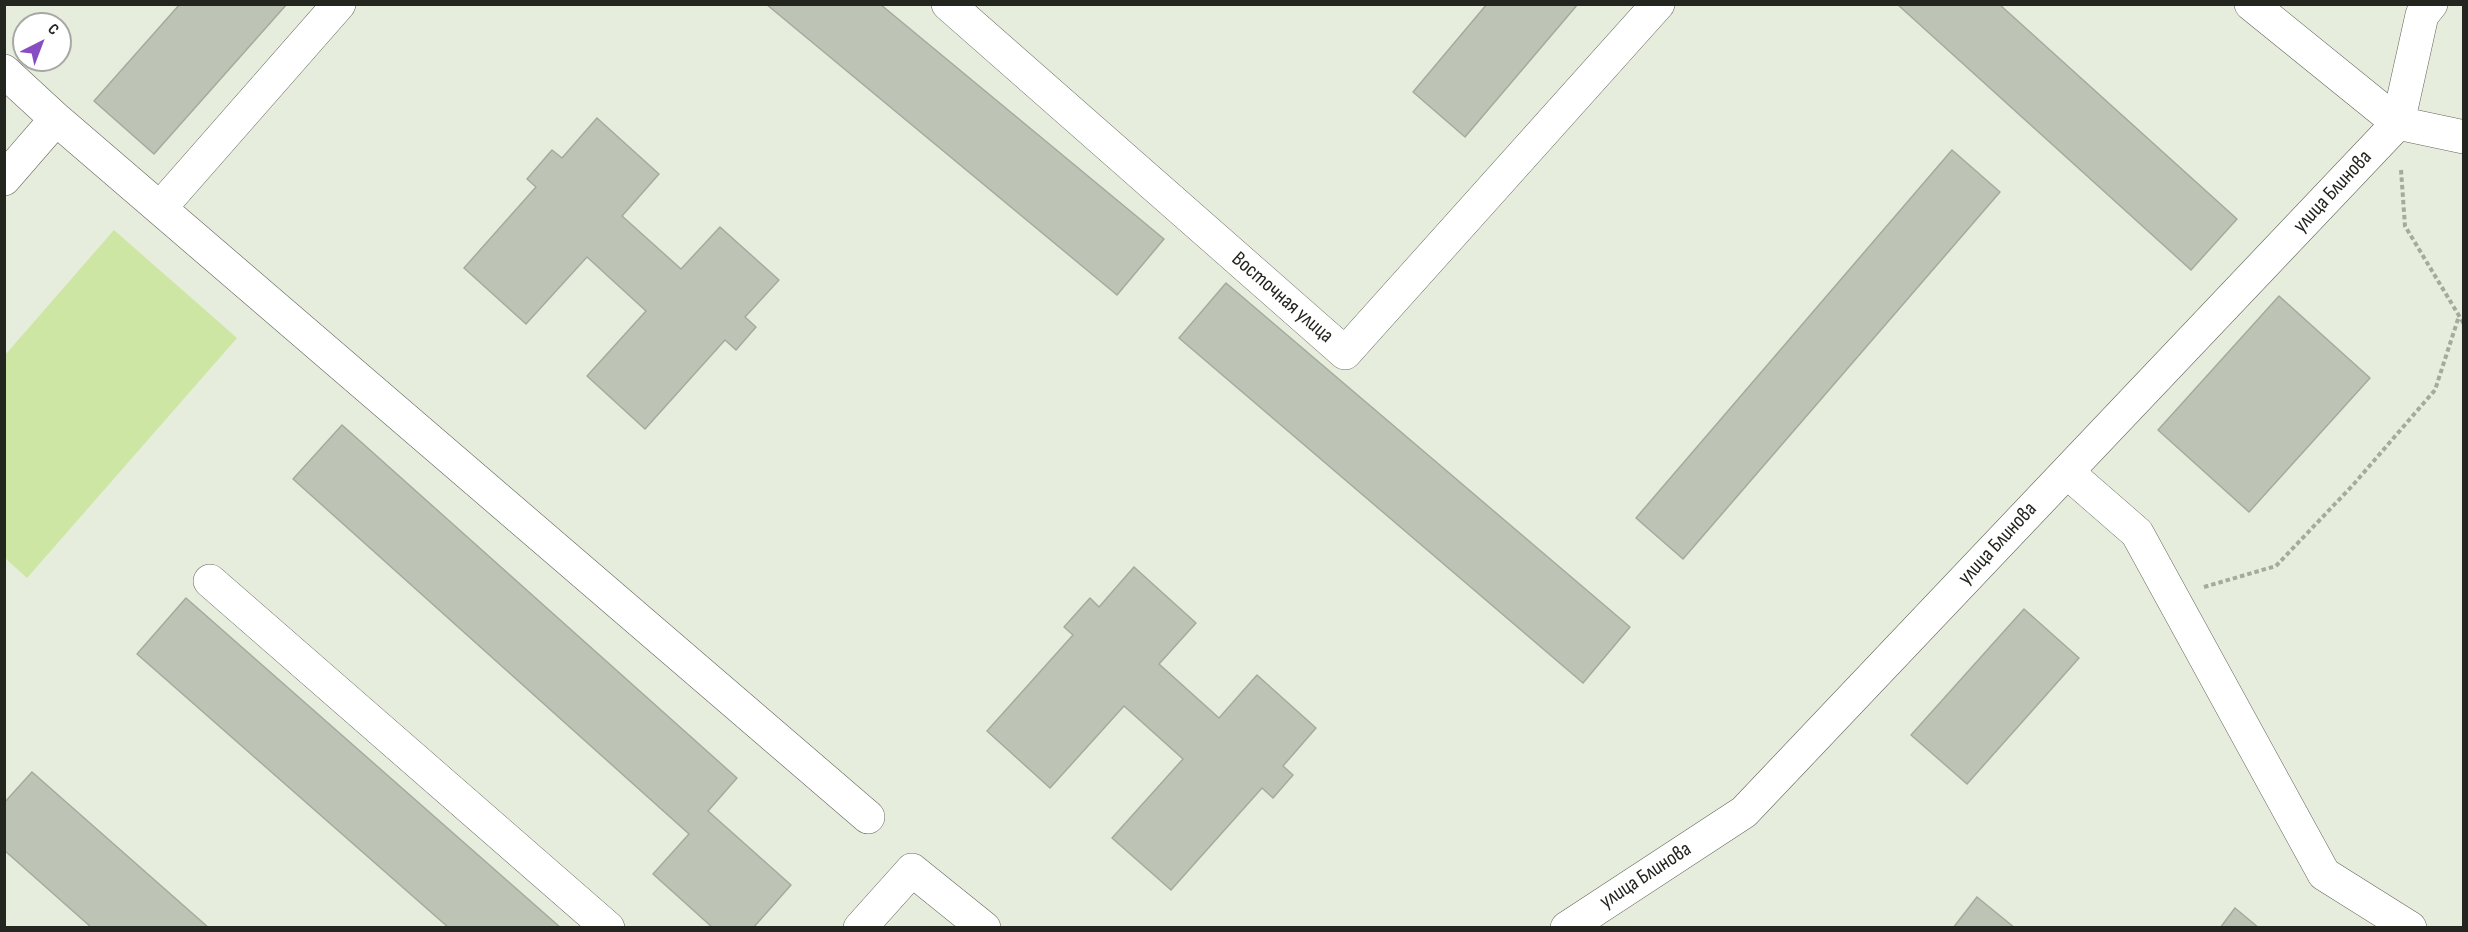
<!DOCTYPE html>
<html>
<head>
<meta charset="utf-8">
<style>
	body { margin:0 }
	#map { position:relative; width:2468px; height:932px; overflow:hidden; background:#e7eddd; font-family:"Sofia Sans Condensed",sans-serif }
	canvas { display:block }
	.frame { position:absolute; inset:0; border:6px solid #23251f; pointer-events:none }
	.north { position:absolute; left:12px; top:12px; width:60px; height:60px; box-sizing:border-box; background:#fff; border:2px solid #a7a8a5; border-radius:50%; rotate:42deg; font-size:16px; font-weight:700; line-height:24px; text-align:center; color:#23251f }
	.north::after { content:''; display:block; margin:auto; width:21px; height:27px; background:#894dc3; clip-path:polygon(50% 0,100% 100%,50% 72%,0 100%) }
</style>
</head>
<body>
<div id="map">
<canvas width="2468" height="932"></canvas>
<div class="frame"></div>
<div class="north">С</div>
</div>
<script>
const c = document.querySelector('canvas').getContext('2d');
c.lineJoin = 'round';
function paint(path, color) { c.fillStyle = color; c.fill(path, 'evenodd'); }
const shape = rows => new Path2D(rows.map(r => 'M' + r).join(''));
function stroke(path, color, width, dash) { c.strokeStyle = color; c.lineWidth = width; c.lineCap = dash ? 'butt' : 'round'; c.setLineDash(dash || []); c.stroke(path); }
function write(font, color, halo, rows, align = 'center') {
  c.font = font + ' "Sofia Sans Condensed",sans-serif'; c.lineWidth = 4.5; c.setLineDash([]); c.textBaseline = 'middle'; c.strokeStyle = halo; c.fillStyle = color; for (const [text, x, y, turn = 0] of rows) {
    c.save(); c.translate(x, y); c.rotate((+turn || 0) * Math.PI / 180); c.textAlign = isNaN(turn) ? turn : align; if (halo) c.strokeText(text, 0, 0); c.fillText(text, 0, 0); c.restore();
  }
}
paint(shape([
	[114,230,237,338,27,578,5,558,5,355]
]), '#cee6a4');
const building = shape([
	[180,4,287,4,154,154,94,101,180,4],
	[766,4,880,4,1164,239,1117,295,766,4],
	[1487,4,1578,4,1465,137,1413,92,1487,4],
	[1897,4,1999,4,2237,219,2191,270,1897,4],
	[597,118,659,174,622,216,681,269,720,227,779,280,745,317,756,327,736,350,725,340,645,429,587,376,646,311,587,257,526,324,464,268,536,187,527,179,552,150,562,158,597,118],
	[1952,150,2000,192,1683,559,1636,518,1952,150],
	[1226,283,1630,627,1583,683,1179,338,1226,283],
	[2279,296,2370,378,2249,512,2158,430,2279,296],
	[342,425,737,778,708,811,791,885,753,928,713,928,653,874,689,834,293,479,342,425],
	[1134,567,1196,623,1159,664,1219,718,1257,675,1316,728,1283,766,1293,775,1273,798,1262,788,1171,890,1112,838,1183,759,1124,706,1050,788,987,731,1073,635,1064,627,1090,598,1099,607,1134,567],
	[186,598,561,928,449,928,137,654,186,598],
	[2024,609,2079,658,1967,784,1911,735,2024,609],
	[32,772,209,928,92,928,4,850,4,803,32,772],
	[1977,897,2015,928,1953,928,1977,897],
	[2235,908,2259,928,2220,928,2235,908]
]);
paint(building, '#bec4b5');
stroke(building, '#a5aa9c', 1.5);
const minor = shape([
	[948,4,1345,353,1658,4],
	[2251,4,2398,123,2464,137],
	[4,71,56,119,4,179],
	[56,119,868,817],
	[160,208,339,4],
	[2067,472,2137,533,2324,874,2410,928],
	[210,581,608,928],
	[860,928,912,870,984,928],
	[1567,928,1744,812,2398,123,2422,15,2431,4]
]);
stroke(minor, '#62675a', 34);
stroke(shape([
	[2401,170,2405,226,2464,324],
	[2204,587,2276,566,2353,485,2435,390,2459,316]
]), '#a5aa9d', 4, [4.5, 3]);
stroke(minor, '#fff', 33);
write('21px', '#23251f', '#fff', [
	["улица Блинова",2333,192,-47],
	["Восточная улица",1282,298,41],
	["улица Блинова",1998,544,-47],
	["улица Блинова",1646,876,-33]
]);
</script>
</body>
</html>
